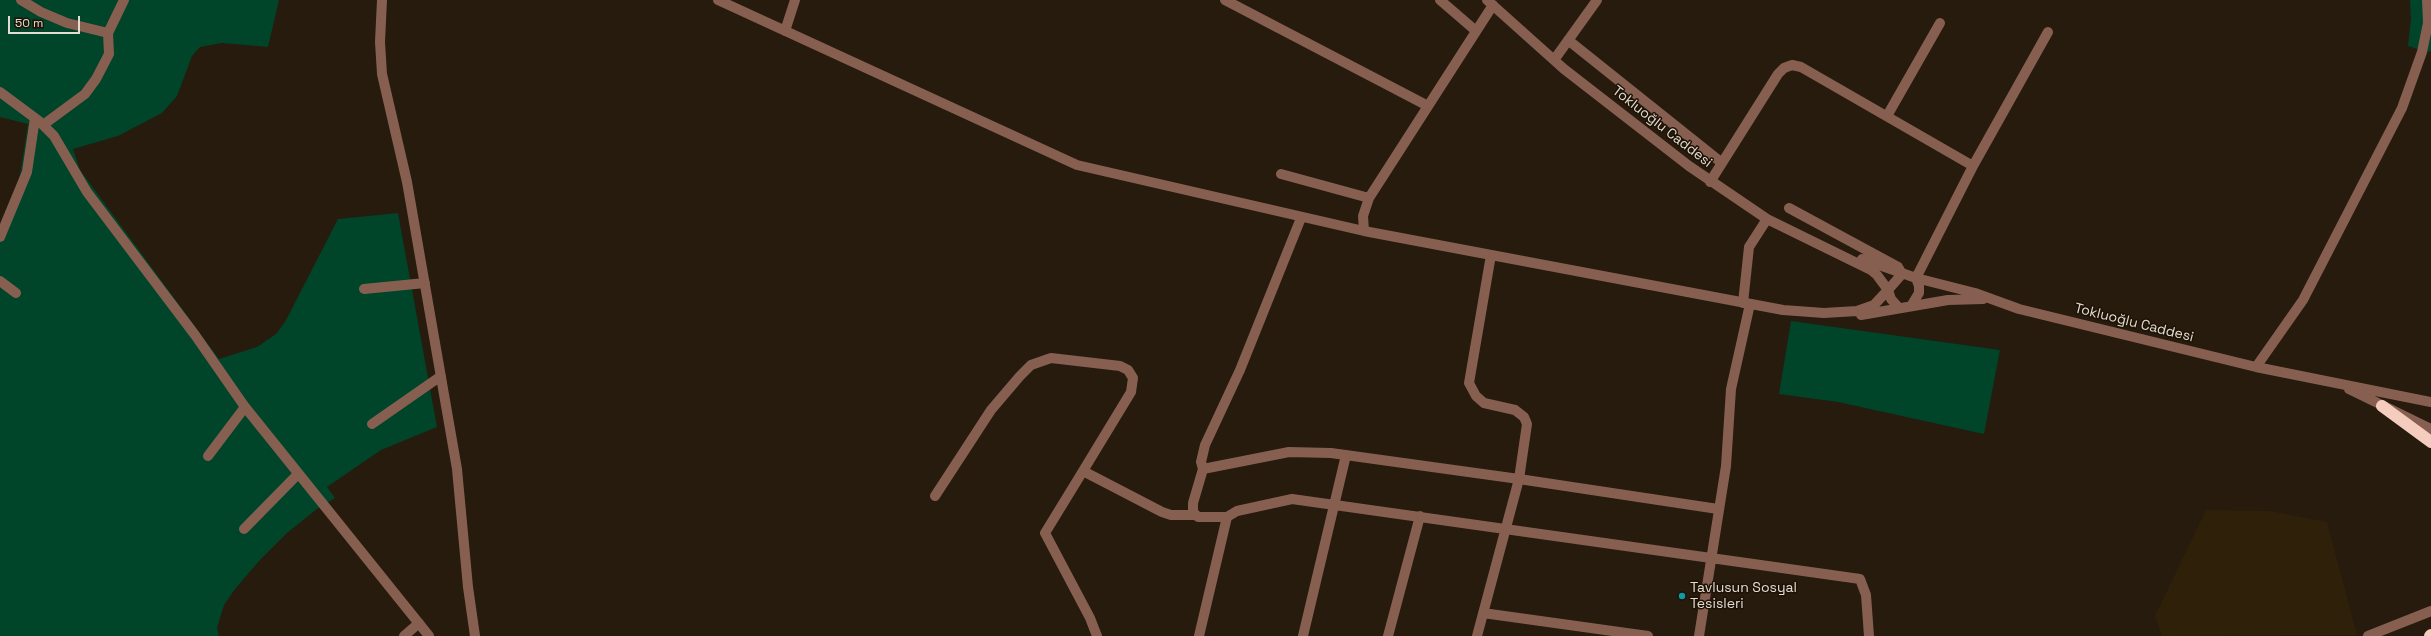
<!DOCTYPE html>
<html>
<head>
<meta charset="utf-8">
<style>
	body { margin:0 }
	#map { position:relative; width:2431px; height:636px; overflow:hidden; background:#261b0c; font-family:"Space Grotesk",sans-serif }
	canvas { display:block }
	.scale { position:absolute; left:8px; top:16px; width:72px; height:18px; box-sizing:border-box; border:2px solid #e3dcd2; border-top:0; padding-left:5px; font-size:12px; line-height:14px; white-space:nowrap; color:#e3dcd2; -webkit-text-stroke:3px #1d1204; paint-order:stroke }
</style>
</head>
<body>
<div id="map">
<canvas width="2431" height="636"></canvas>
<div class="scale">50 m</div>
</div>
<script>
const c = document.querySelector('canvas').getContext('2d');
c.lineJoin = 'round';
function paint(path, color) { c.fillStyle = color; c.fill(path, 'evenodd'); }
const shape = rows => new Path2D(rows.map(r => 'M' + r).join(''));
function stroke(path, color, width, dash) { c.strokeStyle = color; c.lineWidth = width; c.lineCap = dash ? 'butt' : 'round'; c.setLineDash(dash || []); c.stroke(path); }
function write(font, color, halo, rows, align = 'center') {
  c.font = font + ' "Space Grotesk",sans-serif'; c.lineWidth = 3; c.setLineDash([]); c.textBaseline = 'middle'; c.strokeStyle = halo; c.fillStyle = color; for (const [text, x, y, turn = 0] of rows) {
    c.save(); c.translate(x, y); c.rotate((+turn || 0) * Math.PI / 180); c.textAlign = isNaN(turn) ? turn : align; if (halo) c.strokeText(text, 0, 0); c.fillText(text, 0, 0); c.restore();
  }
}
paint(shape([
	[2206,510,2270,511,2327,522,2357,635,2162,636,2155,616]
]), '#2f200a');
paint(shape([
	[0,0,279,0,268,47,222,43,200,47,192,56,177,96,162,113,118,136,73,149,80,170,219,359,257,347,276,334,285,322,338,219,398,213,437,427,381,450,327,487,335,498,317,509,287,533,260,560,235,589,224,605,217,628,219,636,0,636,0,226,19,181,28,124,0,117],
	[2410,0,2431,0,2431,51,2429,52,2408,46,2411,19],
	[1791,321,2000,350,1984,434,1838,402,1779,394]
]), '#004429');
stroke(shape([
	[21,0,41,12,67,23,108,33],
	[382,0,380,42,382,74,407,182,457,469,468,587,475,636],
	[718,0,1077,165,1364,231,1783,310,1824,313,1857,311,1874,305,1888,290,1877,275,1871,270,1767,219,1689,166,1564,69,1487,0],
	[1225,0,1428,106],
	[1440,0,1476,31],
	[785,31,795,0],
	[1568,40,1722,163],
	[1554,60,1597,0],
	[0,92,39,121,54,136,87,192,195,335,245,407,429,636],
	[1887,116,1940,23],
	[43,125,85,94,96,79,109,54,108,33,124,0],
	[1281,174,1369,198],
	[1710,182,1778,74,1784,68,1792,65,1801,67,1973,166],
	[1789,208,1898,267,1902,274,1888,290,1891,299,1899,308],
	[1364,231,1363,216,1369,198,1493,5],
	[0,237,27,172,35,118],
	[1862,259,1916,278,1975,293,2019,309,2256,367,2431,402],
	[0,281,16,293],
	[364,289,425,283],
	[1743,303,1749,247,1767,219],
	[1911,306,1919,293,1919,286,1916,278,1973,166,2048,32],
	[1861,315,1948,300,1983,299],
	[2256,367,2303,300,2402,108,2422,52,2428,23,2427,0],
	[2349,389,2431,429],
	[372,424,441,376],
	[208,456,245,407],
	[1203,469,1201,462,1205,445,1240,370,1301,218],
	[935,496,991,410,1020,376,1031,365,1051,358,1120,366,1128,370,1133,378,1131,392,1083,471],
	[1227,517,1198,517,1193,512,1193,503,1203,469,1289,452,1331,453,1519,479,1527,424,1524,417,1515,410,1484,403,1476,396,1469,383,1491,255],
	[244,529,298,474],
	[1483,613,1648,636],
	[404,636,419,623],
	[1097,636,1090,618,1045,533,1083,471,1162,512,1171,515,1195,515],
	[1199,636,1227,517,1237,511,1292,499,1860,579,1866,595,1869,636],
	[1303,636,1346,455],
	[1388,636,1420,516],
	[1477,636,1519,479,1718,509],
	[1699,636,1726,466,1731,389,1750,304],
	[2368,636,2431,611]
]), '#875f51', 10);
stroke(shape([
	[2382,406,2431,442],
	[2430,636,2431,635]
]), '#f5cdbe', 12);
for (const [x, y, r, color] of [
	[1682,596,4,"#0f9aa8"]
]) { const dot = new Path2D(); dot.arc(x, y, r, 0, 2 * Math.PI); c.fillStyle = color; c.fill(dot); stroke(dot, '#1d1204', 1.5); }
write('14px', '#e3dcd2', '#1d1204', [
	["Tokluoğlu Caddesi",1662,127,38],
	["Tokluoğlu Caddesi",2134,323,14]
]);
write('14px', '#e3dcd2', '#1d1204', [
	["Tavlusun Sosyal",1690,588],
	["Tesisleri",1690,604]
], 'left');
</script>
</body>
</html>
